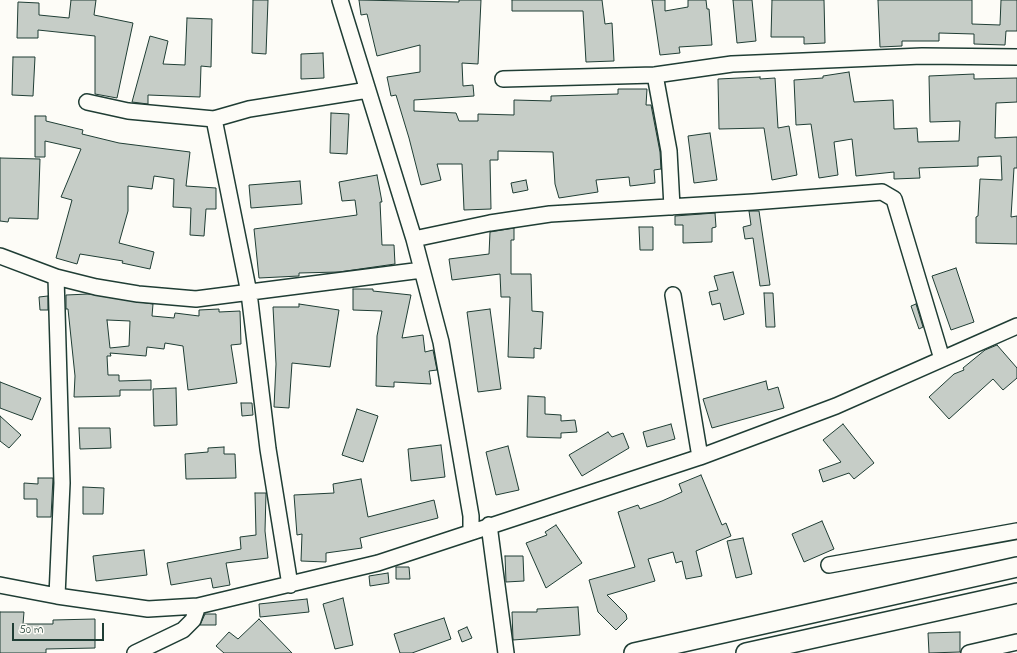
<!DOCTYPE html>
<html>
<head>
<meta charset="utf-8">
<style>
	body { margin:0 }
	#map { position:relative; width:1017px; height:653px; overflow:hidden; background:#fdfcf7; font-family:"Indie Flower",sans-serif }
	canvas { display:block }
	.scale { position:absolute; left:12px; top:623px; width:92px; height:18px; box-sizing:border-box; border:2px solid #1f3d34; border-top:0; padding-left:5px; font-size:12px; line-height:14px; white-space:nowrap; color:#1f3d34; -webkit-text-stroke:3px #fdfcf7; paint-order:stroke }
</style>
</head>
<body>
<div id="map">
<canvas width="1017" height="653"></canvas>
<div class="scale">50 m</div>
</div>
<script>
const c = document.querySelector('canvas').getContext('2d');
c.lineJoin = 'round';
function paint(path, color) { c.fillStyle = color; c.fill(path, 'evenodd'); }
const shape = rows => new Path2D(rows.map(r => 'M' + r).join(''));
function stroke(path, color, width, dash) { c.strokeStyle = color; c.lineWidth = width; c.lineCap = dash ? 'butt' : 'round'; c.setLineDash(dash || []); c.stroke(path); }
const building = shape([
	[71,0,96,0,94,15,133,23,117,98,95,94,95,36,38,30,38,38,17,38,18,2,39,3,39,15,69,18,71,0],
	[253,0,268,0,266,54,252,53,253,0],
	[359,0,459,2,459,0,481,0,478,64,462,63,463,86,473,85,474,96,414,100,414,111,456,113,459,121,478,121,478,114,514,115,514,100,551,101,551,96,618,94,618,89,647,89,646,105,651,105,660,152,661,169,654,170,655,183,630,186,629,177,596,180,598,192,559,198,555,184,553,152,498,151,498,160,490,160,491,209,464,210,462,164,437,164,441,180,421,185,409,138,396,95,391,96,387,77,420,72,420,45,377,56,367,14,361,15,359,0],
	[512,0,602,0,605,24,612,23,614,61,586,62,583,11,512,11,512,0],
	[652,0,665,0,665,11,688,7,688,0,706,0,707,9,709,9,712,45,679,47,680,53,660,55,652,0],
	[733,0,752,0,756,41,737,43,733,0],
	[772,0,824,0,825,43,804,44,804,37,771,37,772,0],
	[878,0,972,0,972,24,1000,25,1001,0,1017,0,1017,31,1006,31,1005,45,974,44,974,34,939,33,939,41,902,41,902,46,880,47,878,0],
	[187,18,212,19,211,67,201,66,200,97,148,95,148,104,132,102,150,36,168,41,163,64,185,65,187,18],
	[323,53,324,78,301,79,301,54,323,53],
	[13,57,35,57,33,96,12,95,13,57],
	[849,72,854,102,893,100,894,129,917,128,918,142,959,141,960,121,930,122,929,76,974,74,974,79,1017,78,1017,102,996,103,995,138,1017,137,1017,168,1014,168,1011,217,1017,216,1017,244,976,243,976,217,978,216,980,179,1002,180,1001,156,978,157,978,166,919,168,920,178,894,179,894,172,856,176,852,139,834,142,838,175,819,178,811,124,796,125,794,80,823,78,823,76,849,72],
	[760,77,760,79,775,78,778,128,789,126,797,175,772,180,764,128,719,129,718,79,760,77],
	[331,113,349,114,347,154,330,153,331,113],
	[35,116,46,116,46,121,83,130,82,134,119,143,190,152,186,186,216,188,216,209,206,209,204,236,190,235,191,208,173,207,174,179,154,176,152,189,128,186,128,211,119,243,154,252,150,269,122,263,123,261,80,254,77,264,56,258,72,200,61,197,81,149,45,141,45,157,35,157,35,116],
	[710,133,717,180,694,183,688,136,710,133],
	[0,158,40,159,38,219,9,218,8,222,0,221,0,158],
	[377,175,382,202,380,202,382,245,394,245,395,264,339,272,299,273,299,276,259,278,254,229,357,215,355,200,342,201,339,182,377,175],
	[526,180,528,190,513,193,511,183,526,180],
	[300,181,302,204,251,208,249,185,300,181],
	[749,211,759,211,770,285,760,286,753,238,745,239,743,227,751,225,749,211],
	[715,213,716,227,712,228,712,242,683,243,683,225,675,225,675,216,715,213],
	[639,227,653,227,653,250,640,250,639,227],
	[514,228,514,240,511,240,511,274,531,274,532,311,543,312,541,349,534,348,534,358,508,357,510,297,501,297,500,274,452,280,449,259,489,254,490,232,514,228],
	[956,268,974,322,951,330,932,276,956,268],
	[733,272,744,314,724,320,720,303,712,305,709,292,718,290,714,276,733,272],
	[353,289,373,289,373,291,411,295,402,338,423,335,425,352,433,350,437,370,429,371,431,384,394,382,394,387,376,386,377,336,382,311,353,310,353,289],
	[764,293,773,293,775,327,766,327,764,293],
	[89,294,153,304,152,316,174,318,175,313,199,316,199,310,219,309,219,312,240,311,241,344,231,345,237,383,188,390,183,346,165,343,164,349,147,347,146,356,110,353,111,356,107,356,108,375,119,375,119,381,151,380,151,390,120,390,120,396,74,397,75,376,68,309,66,309,66,295,89,294],
	[107,320,130,321,129,346,110,348,107,320],
	[48,296,48,310,40,310,39,297,48,296],
	[299,304,339,310,330,367,292,363,289,408,274,407,276,364,273,307,299,307,299,304],
	[916,304,923,327,919,329,911,306,916,304],
	[490,309,501,389,478,392,467,312,490,309],
	[997,345,1017,368,1017,378,1003,390,993,379,949,419,929,397,954,374,964,370,963,368,985,350,997,345],
	[766,381,768,390,778,387,784,408,712,428,703,399,766,381],
	[0,382,41,398,32,420,0,408,0,382],
	[176,388,177,425,154,426,153,389,176,388],
	[528,396,545,397,545,414,561,415,561,421,575,420,577,432,561,433,561,438,527,437,528,396],
	[241,403,252,403,253,415,242,416,241,403],
	[357,409,378,416,363,462,342,455,357,409],
	[0,416,21,435,9,448,0,441,0,416],
	[671,424,675,439,647,447,643,432,671,424],
	[843,424,874,463,854,479,849,473,823,482,819,470,841,462,823,440,843,424],
	[79,428,110,428,111,448,80,449,79,428],
	[608,432,612,437,623,433,629,448,582,476,569,455,608,432],
	[441,445,445,477,411,481,408,449,441,445],
	[508,446,519,490,496,495,486,452,508,446],
	[224,447,224,454,235,454,236,478,186,479,185,454,208,452,208,448,224,447],
	[701,475,722,525,726,523,731,536,696,551,702,576,686,579,682,561,676,563,673,552,648,559,655,581,607,595,626,614,627,619,616,630,598,612,589,580,635,567,618,512,638,505,640,509,662,501,682,492,679,484,701,475],
	[38,478,53,478,51,517,37,517,37,499,24,499,24,483,38,484,38,478],
	[361,479,368,517,434,500,438,518,360,538,362,548,326,553,326,562,301,561,302,534,297,535,294,495,334,493,333,484,361,479],
	[83,487,104,488,103,514,83,514,83,487],
	[255,493,266,493,265,531,268,558,226,563,230,585,213,588,211,578,171,585,167,563,241,549,240,537,256,535,255,493],
	[822,521,834,549,804,562,792,534,822,521],
	[556,525,582,563,546,588,526,543,547,535,545,532,556,525],
	[743,538,752,574,736,578,727,541,743,538],
	[144,550,147,575,96,581,93,556,144,550],
	[505,556,523,556,524,581,506,582,505,556],
	[396,567,409,567,410,579,396,579,396,567],
	[388,573,389,583,370,586,369,576,388,573],
	[343,598,353,645,335,649,323,604,343,598],
	[307,599,309,612,260,617,259,604,307,599],
	[578,607,580,635,513,640,512,612,537,612,537,609,578,607],
	[0,612,24,612,23,624,53,624,53,620,95,619,95,648,46,649,46,653,0,653,0,612],
	[205,614,216,614,216,625,200,625,205,614],
	[444,618,451,639,412,653,400,653,394,634,444,618],
	[259,619,292,653,224,653,216,646,229,632,238,639,259,619],
	[467,627,472,638,462,642,458,631,467,627],
	[960,632,960,652,929,653,928,633,960,632]
]);
paint(building, '#c6cdc7');
stroke(building, '#1f3d34', 1);
const minor = shape([
	[340,0,414,239,441,342,471,516,471,532],
	[655,75,669,151,672,207],
	[503,79,655,75,732,64,922,56,1017,57],
	[87,102,128,111,214,119,249,109,368,90],
	[214,119,249,293,268,449,290,585],
	[414,239,490,223,550,214,753,202,882,192,894,199,942,359],
	[0,256,56,277,96,287,138,294,196,299,422,270],
	[56,277,62,483,57,596],
	[673,295,700,457],
	[489,525,506,653],
	[829,565,1017,531],
	[0,585,57,596,148,609,198,606,378,563,700,457,836,406,1017,326],
	[135,653,183,630,193,620,198,606],
	[969,653,1017,642]
]);
const major = shape([
	[634,653,1017,567],
	[746,653,1017,593]
]);
stroke(minor, '#1f3d34', 18);
stroke(major, '#1f3d34', 22);
stroke(minor, '#fdfcf7', 15);
stroke(major, '#fdfcf7', 19);
</script>
</body>
</html>
